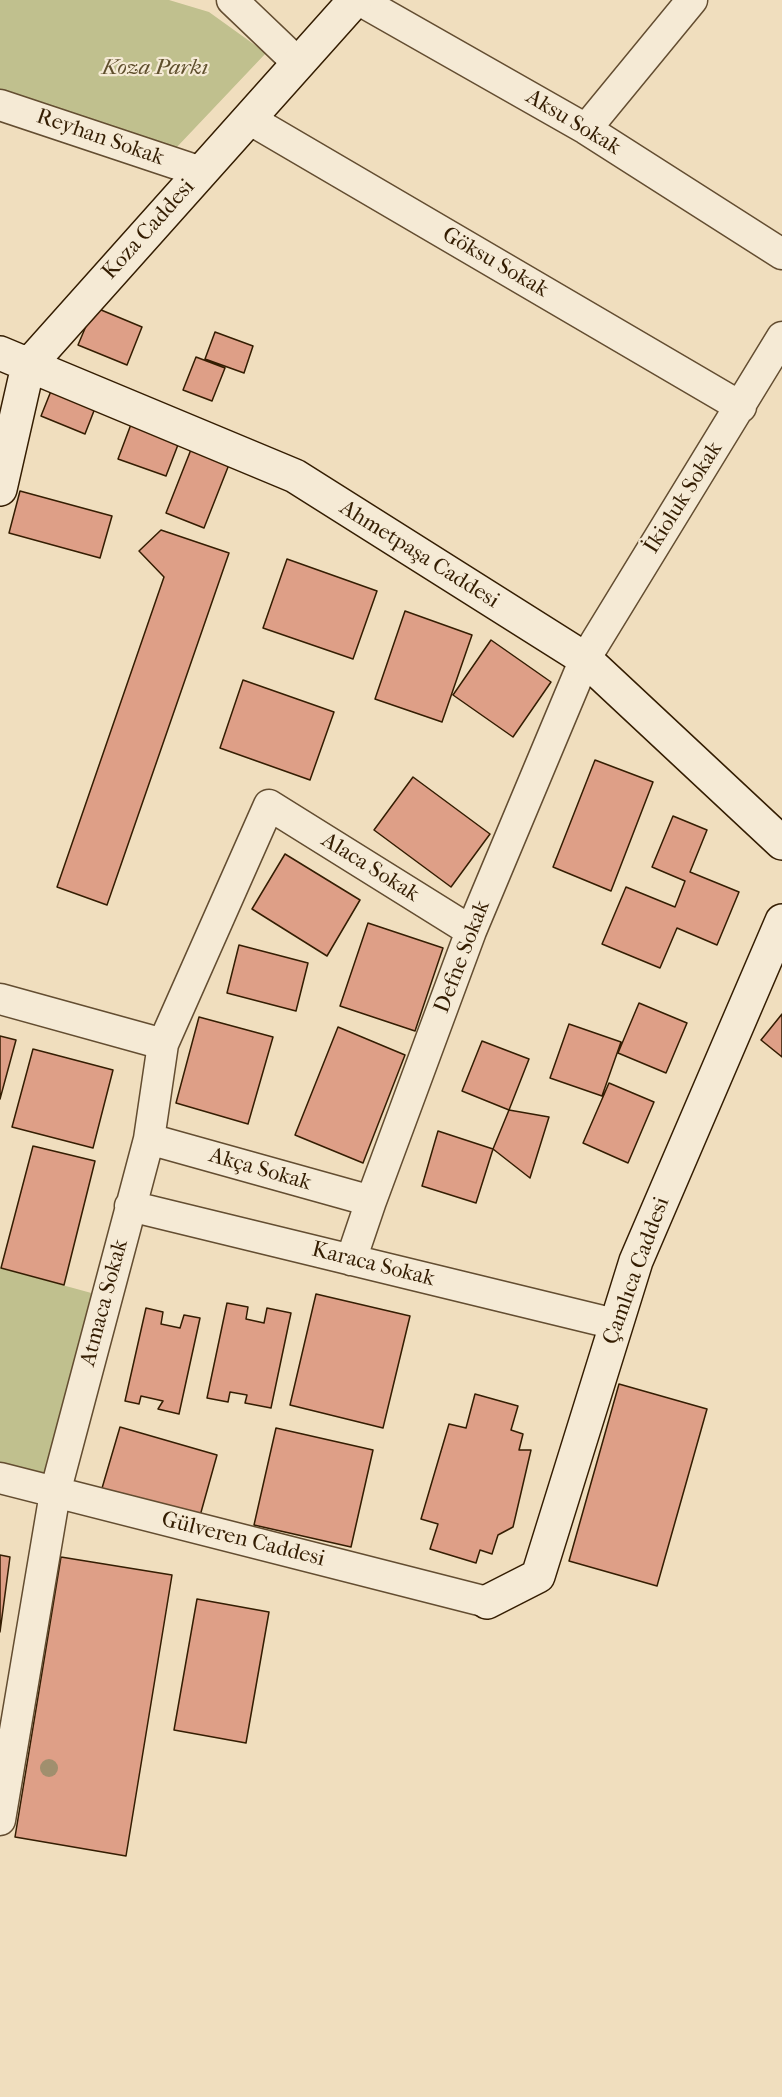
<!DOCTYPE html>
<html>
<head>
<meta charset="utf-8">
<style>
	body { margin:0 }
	canvas { display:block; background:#f0debe }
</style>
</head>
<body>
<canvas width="782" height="2097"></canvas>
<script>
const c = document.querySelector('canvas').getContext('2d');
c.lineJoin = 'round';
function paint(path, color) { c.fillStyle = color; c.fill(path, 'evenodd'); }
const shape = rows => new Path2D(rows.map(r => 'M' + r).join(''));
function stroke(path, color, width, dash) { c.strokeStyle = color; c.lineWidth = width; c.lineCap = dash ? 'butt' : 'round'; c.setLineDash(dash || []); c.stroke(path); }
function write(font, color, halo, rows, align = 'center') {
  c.font = font + ' "IM FELL French Canon",serif'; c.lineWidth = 4.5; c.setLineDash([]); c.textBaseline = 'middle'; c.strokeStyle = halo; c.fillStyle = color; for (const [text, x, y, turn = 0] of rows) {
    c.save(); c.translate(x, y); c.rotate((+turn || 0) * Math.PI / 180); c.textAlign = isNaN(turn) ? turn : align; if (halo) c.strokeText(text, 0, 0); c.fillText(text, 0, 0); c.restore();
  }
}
paint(shape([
	[0,0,169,0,209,12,266,53,176,148,0,92],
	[0,1268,106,1297,55,1493,0,1478]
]), '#c0c08e');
const building = shape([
	[94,307,142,327,127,365,78,345,94,307],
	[215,332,253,346,244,373,205,359,215,332],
	[196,357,225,368,212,401,183,390,196,357],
	[53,386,97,403,85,434,41,416,53,386],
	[133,419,181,437,166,476,118,459,133,419],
	[192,447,230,462,204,528,166,513,192,447],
	[20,491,112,516,100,558,9,533,20,491],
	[161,530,229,553,107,905,57,887,164,577,139,551,161,530],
	[287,559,377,591,353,659,263,628,287,559],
	[405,611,472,635,442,722,375,699,405,611],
	[491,640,551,682,513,737,453,695,491,640],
	[243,680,334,712,310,780,220,748,243,680],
	[595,760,653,782,611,891,553,867,595,760],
	[413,777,490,834,451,887,374,830,413,777],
	[673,816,707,830,690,872,739,892,717,945,677,928,660,968,602,944,626,887,675,907,685,881,652,867,673,816],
	[285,854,360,900,327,956,252,909,285,854],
	[368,923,443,948,415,1031,340,1006,368,923],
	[239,945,308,963,296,1011,227,993,239,945],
	[639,1003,687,1023,666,1073,618,1053,639,1003],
	[782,1014,782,1057,761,1040,782,1014],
	[199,1017,273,1037,248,1124,176,1103,199,1017],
	[569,1024,621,1042,602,1096,550,1078,569,1024],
	[338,1027,405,1055,363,1163,295,1135,338,1027],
	[0,1036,16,1040,0,1099,0,1036],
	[482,1041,529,1059,509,1110,462,1091,482,1041],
	[33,1049,113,1070,93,1148,12,1127,33,1049],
	[609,1083,654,1102,628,1163,583,1143,609,1083],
	[509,1110,549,1117,530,1178,493,1149,509,1110],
	[438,1131,493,1149,476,1203,422,1186,438,1131],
	[33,1146,95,1161,64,1285,1,1268,33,1146],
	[316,1294,410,1316,383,1428,290,1405,316,1294],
	[227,1303,248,1307,246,1319,264,1323,267,1308,291,1313,271,1408,245,1403,247,1395,230,1392,228,1402,207,1398,227,1303],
	[146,1308,163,1312,161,1324,180,1328,184,1315,200,1318,179,1414,158,1409,163,1401,141,1396,139,1404,125,1401,146,1308],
	[619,1384,707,1409,657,1586,569,1561,619,1384],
	[475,1394,518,1406,511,1430,523,1434,519,1450,531,1450,513,1527,498,1535,492,1554,480,1550,476,1563,430,1549,438,1524,421,1519,449,1424,466,1428,475,1394],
	[120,1427,217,1455,198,1523,100,1495,120,1427],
	[276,1428,373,1450,351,1547,254,1525,276,1428],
	[0,1555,10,1557,0,1632,0,1555],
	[61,1557,172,1575,126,1856,15,1837,61,1557],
	[197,1599,269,1612,246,1743,174,1730,197,1599]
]);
paint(building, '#de9f87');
stroke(building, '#341d02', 1.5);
const street = shape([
	[232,0,298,63],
	[359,0,586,129,782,254],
	[0,105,201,172],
	[249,119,741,407],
	[586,129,692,0],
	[0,999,163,1044],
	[149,1139,371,1201],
	[130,1206,615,1324],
	[351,1260,371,1201,471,931,585,659,782,337],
	[0,1478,487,1602],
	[0,1820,55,1493,149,1139,163,1044,269,805,471,931]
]);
const secondary = shape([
	[0,353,295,476,585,659,782,843],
	[0,489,28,366,355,0],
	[487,1602,538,1576,636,1261,782,921]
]);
stroke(street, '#634d31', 33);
stroke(secondary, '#341d02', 36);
stroke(street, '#f5ead5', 30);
stroke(secondary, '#f5ead5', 33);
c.fillStyle = '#a08f6e';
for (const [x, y] of [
	[49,1768]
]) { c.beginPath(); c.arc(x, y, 9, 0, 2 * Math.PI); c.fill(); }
write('italic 22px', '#5e4e2c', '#f5ead5', [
	["Koza Parkı",155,69]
]);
write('22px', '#341d02', '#f5ead5', [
	["Aksu Sokak",573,123,31],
	["Reyhan Sokak",100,138,19],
	["Koza Caddesi",149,230,-48],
	["Göksu Sokak",495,263,30],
	["İkioluk Sokak",684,498,-58],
	["Ahmetpaşa Caddesi",419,555,32],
	["Alaca Sokak",370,868,32],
	["Defne Sokak",463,957,-69],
	["Akça Sokak",260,1170,16],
	["Karaca Sokak",373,1265,14],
	["Çamlıca Caddesi",637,1271,-70],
	["Atmaca Sokak",105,1303,-75],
	["Gülveren Caddesi",243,1540,14]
]);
</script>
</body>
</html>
